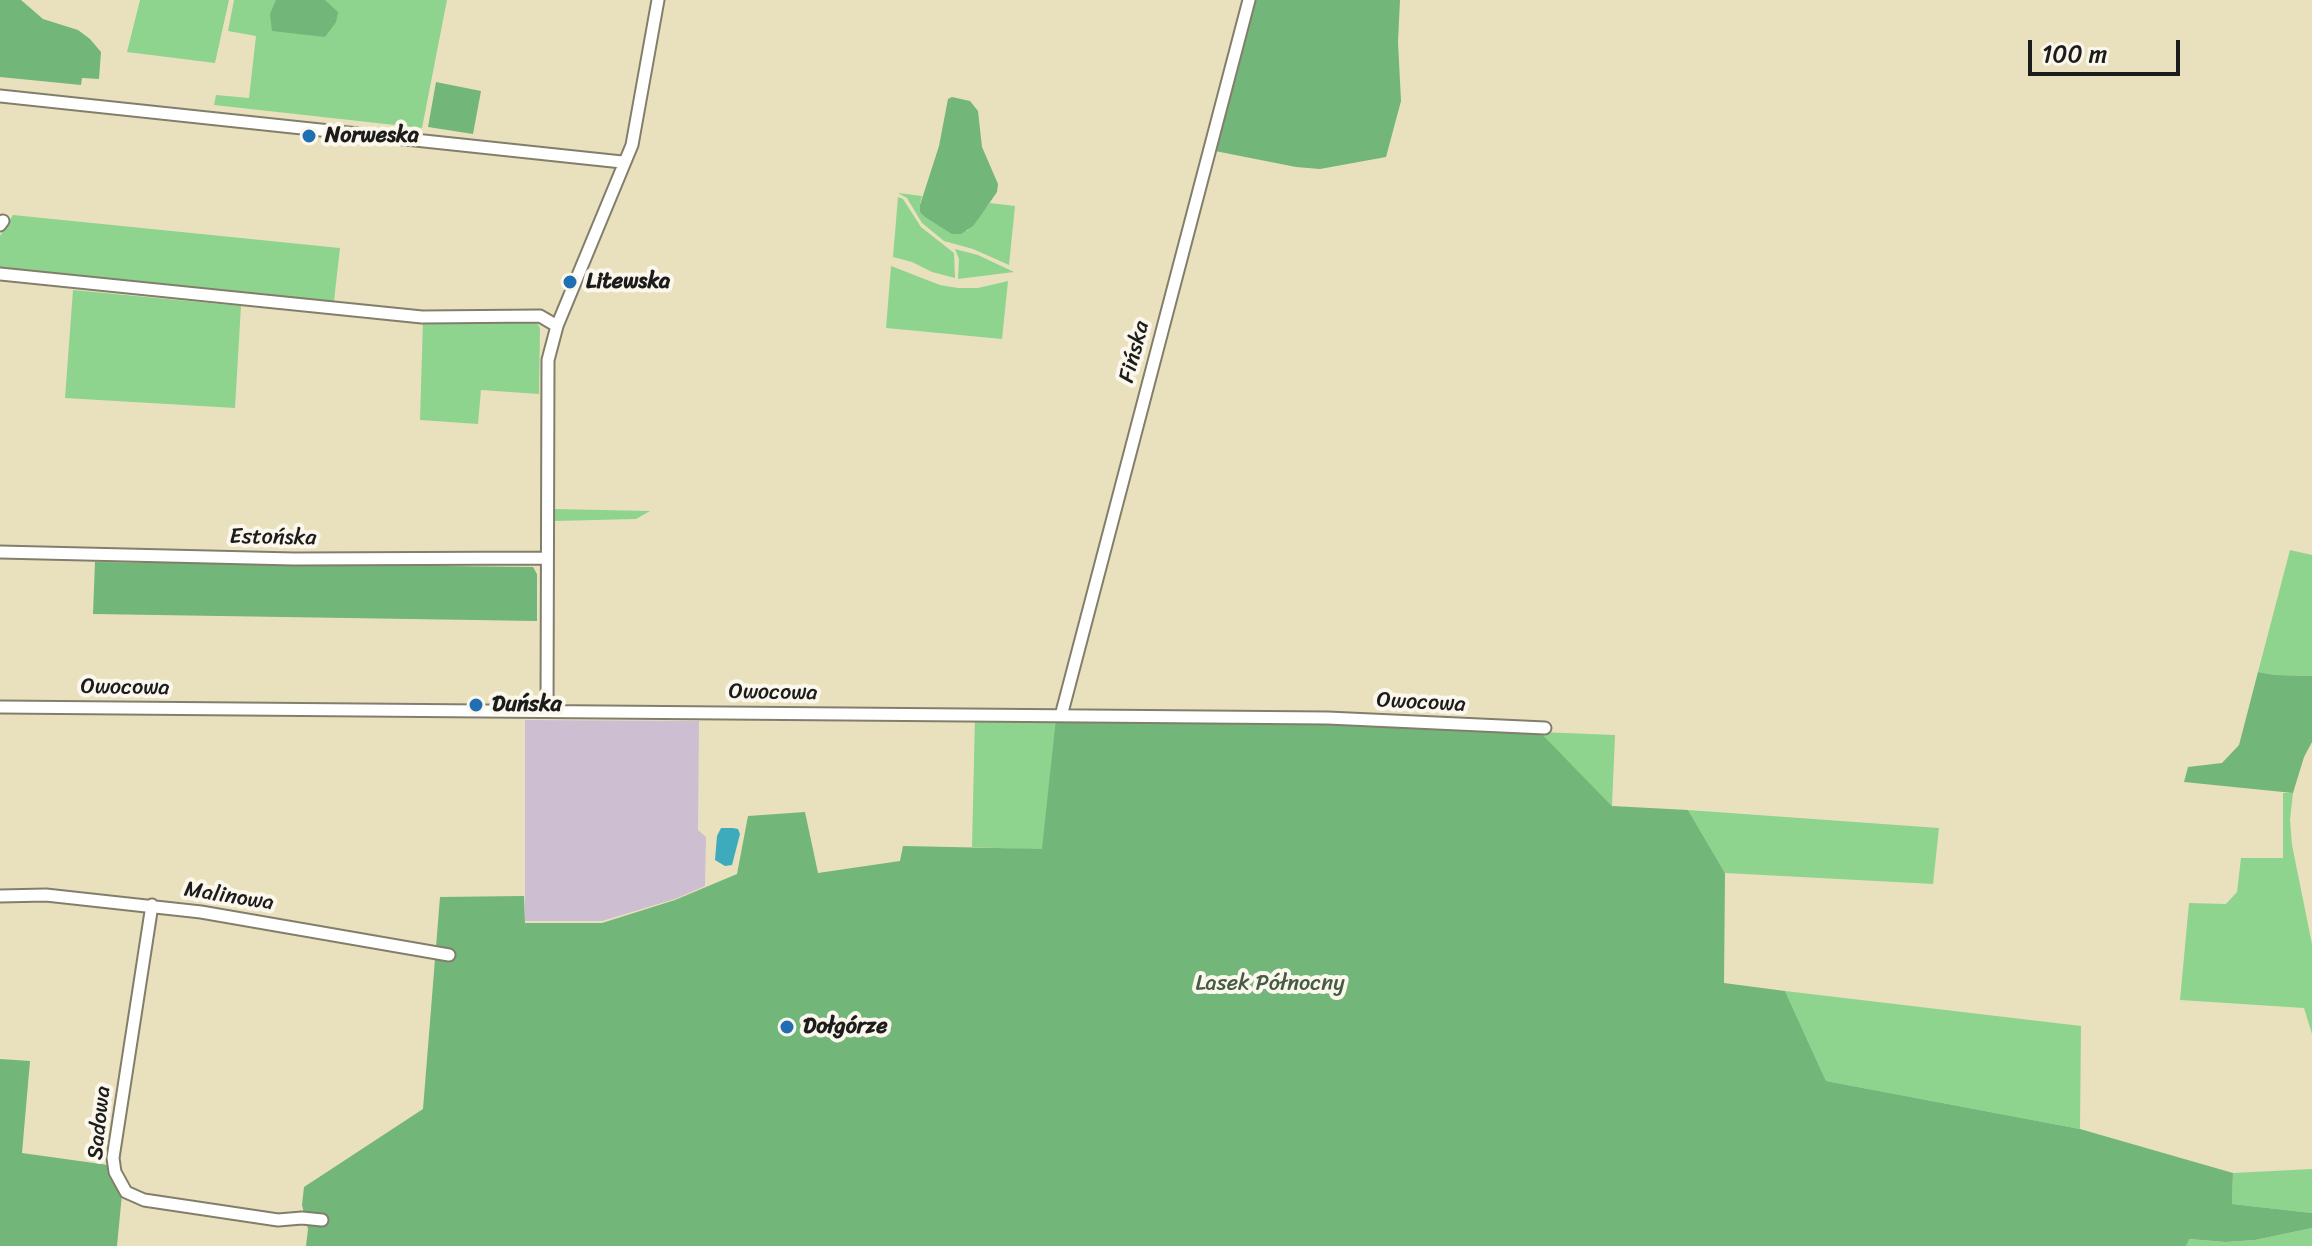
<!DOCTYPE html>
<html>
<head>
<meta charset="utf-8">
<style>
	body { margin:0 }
	#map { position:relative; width:2312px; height:1246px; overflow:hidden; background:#e9e1bd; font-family:Sriracha,sans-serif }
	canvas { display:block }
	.scale { position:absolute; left:2028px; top:40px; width:152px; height:36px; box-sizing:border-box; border:4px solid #1c1c1c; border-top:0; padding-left:10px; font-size:24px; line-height:28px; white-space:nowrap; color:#1c1c1c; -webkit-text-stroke:6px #fbf7ec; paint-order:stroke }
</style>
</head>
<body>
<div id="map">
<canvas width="2312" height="1246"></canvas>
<div class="scale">100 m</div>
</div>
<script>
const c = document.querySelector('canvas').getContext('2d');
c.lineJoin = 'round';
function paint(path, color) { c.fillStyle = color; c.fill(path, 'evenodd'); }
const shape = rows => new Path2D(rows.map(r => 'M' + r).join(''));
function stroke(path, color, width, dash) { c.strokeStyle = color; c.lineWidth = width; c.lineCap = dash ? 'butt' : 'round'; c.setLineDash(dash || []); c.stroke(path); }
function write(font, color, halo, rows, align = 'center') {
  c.font = font + ' Sriracha,sans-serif'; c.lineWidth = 8; c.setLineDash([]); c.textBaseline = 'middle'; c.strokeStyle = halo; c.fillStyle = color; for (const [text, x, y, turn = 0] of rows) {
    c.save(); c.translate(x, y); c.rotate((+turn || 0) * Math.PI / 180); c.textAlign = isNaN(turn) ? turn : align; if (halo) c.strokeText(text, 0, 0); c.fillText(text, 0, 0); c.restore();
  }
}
paint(shape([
	[525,720,699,721,698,830,706,837,705,886,675,899,602,921,525,921]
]), '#cebed1');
paint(shape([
	[140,0,229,0,215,63,127,52],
	[234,0,447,0,422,128,214,105,216,95,249,98,256,36,228,31],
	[898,193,922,196,920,204,967,231,990,203,1015,206,1009,265,973,249,944,241,922,223,907,198],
	[898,197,903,199,921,227,954,253,955,278,932,272,912,262,893,257],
	[13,215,340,248,334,301,0,269,0,236],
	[955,249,978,255,1014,272,958,279,959,259],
	[891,266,940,285,958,288,978,288,1008,281,1002,339,886,328],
	[73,290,241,306,235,408,65,398],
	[423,320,536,321,540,328,539,394,481,390,478,424,420,420],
	[555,509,650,511,636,519,555,521],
	[2290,550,2312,555,2312,676,2275,675,2258,672],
	[975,716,1056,717,1043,850,972,847],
	[1540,732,1615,735,1612,806],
	[2283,793,2293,793,2290,820,2292,845,2312,944,2312,1034,2304,1008,2180,1000,2189,903,2226,904,2237,892,2241,858,2283,858],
	[1688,810,1939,828,1933,884,1725,873],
	[1785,991,2081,1026,2080,1129,1826,1081],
	[2312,1169,2312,1213,2232,1204,2233,1173],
	[2312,1228,2312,1246,2186,1246,2188,1239,2225,1242,2255,1240]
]), '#8ed48e');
paint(shape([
	[0,0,21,0,43,19,78,30,90,39,101,52,99,79,82,78,81,85,0,77],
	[276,0,325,0,338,12,336,22,325,37,272,31,270,14],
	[1254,0,1400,0,1398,42,1401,101,1386,157,1320,169,1296,167,1215,151],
	[436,82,481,91,473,134,428,127],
	[952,97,970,101,978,111,982,147,998,184,997,192,984,211,973,226,961,234,952,234,925,217,920,212,920,205,939,146,948,99],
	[95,562,533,567,537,574,537,621,93,614],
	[2258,672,2275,675,2312,676,2312,742,2304,757,2293,793,2184,782,2188,767,2222,763,2239,745],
	[1056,717,1398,725,1540,732,1612,806,1688,810,1725,873,1724,983,1785,991,1826,1081,2080,1129,2233,1173,2232,1204,2312,1213,2312,1228,2255,1240,2225,1242,2189,1239,2186,1246,306,1246,308,1229,302,1205,304,1187,423,1109,440,897,524,896,525,923,602,923,675,900,737,874,748,816,805,812,818,873,900,861,903,846,1042,849],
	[0,1059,30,1061,22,1153,108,1165,122,1194,117,1246,0,1246]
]), '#72b679');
paint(shape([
	[721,828,733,828,738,829,740,834,732,865,725,866,715,860,717,836]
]), '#3dabbb');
const minor = shape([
	[0,96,622,162],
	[0,225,3,221],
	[0,274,422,317,540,316,557,326],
	[0,552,294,559,546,558],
	[0,707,1328,718,1545,728],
	[547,711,548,360,557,326,632,145,658,0],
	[1061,716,1249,0],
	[0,896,46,895,201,912,449,955],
	[152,905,113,1158,115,1172,126,1192,144,1200,278,1220,302,1218,322,1220]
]);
stroke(minor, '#827e6c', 15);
stroke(minor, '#fff', 11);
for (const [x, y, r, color] of [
	[309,136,8,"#1f6fb2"],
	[570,282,8,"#1f6fb2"],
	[476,705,8,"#1f6fb2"],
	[787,1027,8,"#1f6fb2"]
]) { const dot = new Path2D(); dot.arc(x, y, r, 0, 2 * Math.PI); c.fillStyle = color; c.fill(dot); stroke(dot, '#fbf7ec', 3); }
write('bold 22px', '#1c1c1c', '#fbf7ec', [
	["Norweska",325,136],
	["Litewska",586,282],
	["Duńska",492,705],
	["Dołgórze",803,1027]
], 'left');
write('22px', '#1c1c1c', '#fbf7ec', [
	["Fińska",1135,352,-75],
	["Estońska",273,538,1],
	["Owocowa",125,688,1],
	["Owocowa",773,693,1],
	["Owocowa",1421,703,3],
	["Malinowa",229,897,9],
	["Sadowa",100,1123,-84]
]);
write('22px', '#445c44', '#fbf7ec', [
	["Lasek Północny",1270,984]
]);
</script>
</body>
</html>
